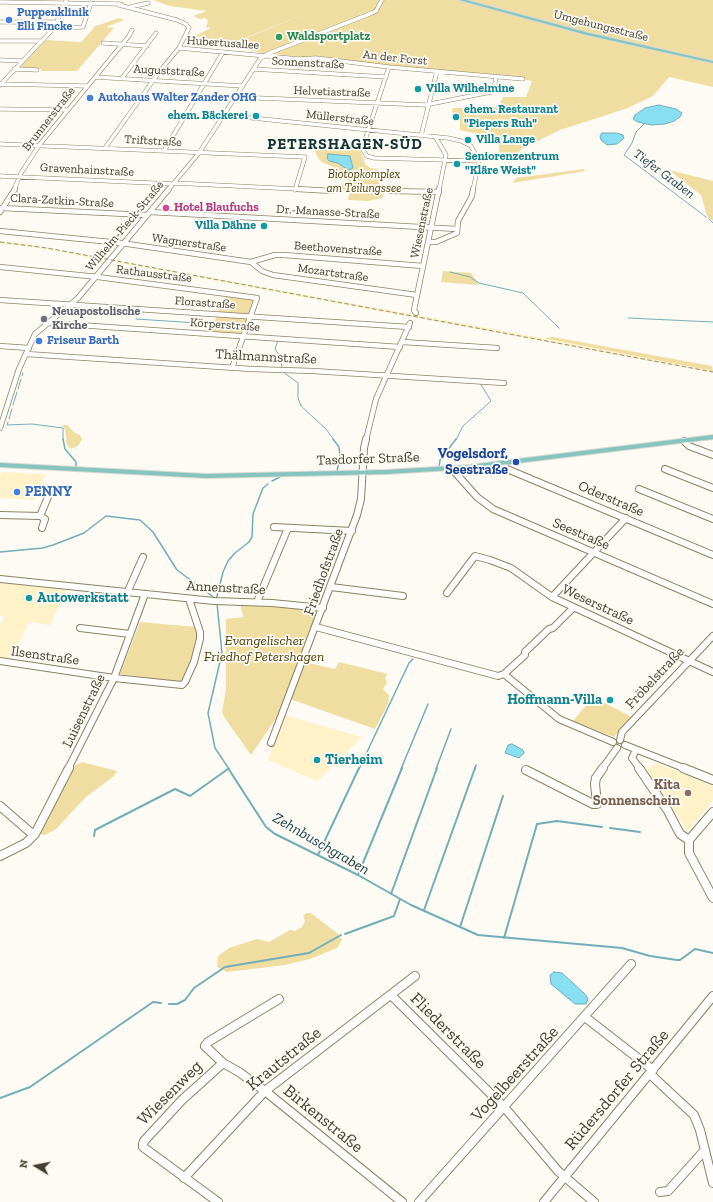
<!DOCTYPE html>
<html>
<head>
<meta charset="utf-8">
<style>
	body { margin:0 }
	#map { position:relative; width:713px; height:1202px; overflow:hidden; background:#fdfbf4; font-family:"Zilla Slab",serif }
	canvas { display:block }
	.north { position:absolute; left:16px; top:1146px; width:40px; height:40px; -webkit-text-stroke:3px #fdfbf4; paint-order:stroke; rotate:280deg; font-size:11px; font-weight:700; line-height:16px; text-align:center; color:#413c2f }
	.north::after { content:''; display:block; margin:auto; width:14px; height:18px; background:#413c2f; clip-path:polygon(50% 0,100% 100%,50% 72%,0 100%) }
</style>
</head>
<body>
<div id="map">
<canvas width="713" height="1202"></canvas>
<div class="north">N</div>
</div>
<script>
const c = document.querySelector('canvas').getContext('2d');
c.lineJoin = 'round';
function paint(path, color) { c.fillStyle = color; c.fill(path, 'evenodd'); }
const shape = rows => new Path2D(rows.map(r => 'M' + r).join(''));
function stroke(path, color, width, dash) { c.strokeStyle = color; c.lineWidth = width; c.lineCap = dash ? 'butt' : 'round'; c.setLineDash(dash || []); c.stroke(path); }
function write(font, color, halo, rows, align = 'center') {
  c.font = font + ' "Zilla Slab",serif'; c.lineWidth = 3.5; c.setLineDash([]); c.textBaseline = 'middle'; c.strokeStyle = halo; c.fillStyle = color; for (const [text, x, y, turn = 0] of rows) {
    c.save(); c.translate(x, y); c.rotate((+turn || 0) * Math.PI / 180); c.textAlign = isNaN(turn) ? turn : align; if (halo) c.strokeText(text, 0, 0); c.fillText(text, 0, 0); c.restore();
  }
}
paint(shape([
	[0,241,27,244,537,337,713,370,713,373,32,247,0,244],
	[2,472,44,474,45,475,35,500,0,498,0,474],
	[0,583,67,590,50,625,30,622,10,659,0,658,0,625,5,616,0,616],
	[284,715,362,737,317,781,268,760],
	[656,763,713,786,713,800,687,832,681,820,647,770]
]), '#fff2c9');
paint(shape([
	[153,0,713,0,713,87,669,77,653,96,628,108,560,130,521,149,515,161,501,160,499,151,499,141,489,143,482,135,460,130,460,119,452,112,453,108,498,108,503,97,526,97,532,81,516,78,262,53,229,45,315,10,227,45,195,36,211,28,206,27,208,21,205,18,200,19,193,16,207,11,170,6],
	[119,18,124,20,106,27,114,28,77,71,41,71,41,69,20,67,46,40,81,42,94,28,93,27],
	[331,148,360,149,365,164,370,168,377,169,385,175,379,181,378,186,384,195,382,198,368,201,348,200,350,190,336,189,349,180,337,169,322,162,318,158,315,151],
	[584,169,585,171,513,183,516,178],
	[669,170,713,181,713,221,707,216,701,195],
	[443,271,471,273,479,285,441,282],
	[226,295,254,300,251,315,218,312],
	[217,315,250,317,244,336,210,334],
	[553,337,712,366,713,371,544,338],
	[64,425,67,425,75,433,80,435,82,439,78,446,71,449,67,445,65,429,62,426],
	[240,603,318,609,279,714,251,755,224,717,222,712,226,689,226,619,243,617],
	[140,622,197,627,198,644,184,683,120,674],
	[304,662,335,669,339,662,388,674,385,678,387,683,383,689,389,695,388,704,375,729,290,699],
	[593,697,632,717,614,737,573,721],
	[82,762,117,771,114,776,86,797,56,829,45,835,40,834,39,832,72,767],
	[306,913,311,913,337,933,342,940,337,948,310,959,285,965,227,972,217,967,218,956,229,948,257,939,269,942,290,930,295,931,302,927,305,921,303,916]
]), '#efdda2');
const water = shape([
	[659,105,676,109,682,113,680,117,674,121,665,124,651,125,638,122,633,119,635,115,645,108,659,105],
	[602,133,617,133,623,135,624,138,617,144,607,145,601,140,600,136,602,133],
	[328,154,350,156,353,168,348,170,338,163,329,161,327,158,328,154],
	[512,744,523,750,524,753,519,758,505,753,508,745,512,744],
	[554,972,562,973,585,994,588,999,586,1004,575,1004,551,984,550,975,554,972]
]);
paint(water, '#88dff1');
stroke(water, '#73aeb7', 1);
stroke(shape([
	[645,123,636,132,632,143,624,155,706,217],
	[709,219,713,223],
	[450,272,470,277,479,283,523,293,559,328],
	[628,318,713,322],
	[136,319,213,324],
	[215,325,245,326],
	[278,340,275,349,281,358,282,368],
	[283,372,298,383,298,398,301,406,326,429,334,440],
	[22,376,23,373],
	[18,389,21,379],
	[13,405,17,392],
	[9,419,12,409],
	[8,422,7,425,32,424,63,428,63,440],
	[456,440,463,426,491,401,480,383]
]), '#73aeb7', 1);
stroke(shape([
	[63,439,65,449,76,462,76,467],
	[333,439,339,447,340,457,337,471],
	[439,467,440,460,456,439],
	[272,481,280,477],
	[0,552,43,548,53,545,84,533,106,516,140,520,153,532,177,570,216,599],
	[216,600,223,572,228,561,235,553,249,542,252,537,253,514,263,488,268,484],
	[217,603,222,653,208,713,215,748,229,769],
	[359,769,409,663,413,659],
	[401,769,428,704],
	[436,769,451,729],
	[475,769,476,765]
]), '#73aeb7', 1.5);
stroke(shape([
	[228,768,266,827,275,834,358,875,411,905,478,935,622,948,650,956,677,960,680,960,695,949,713,953],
	[610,828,640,832],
	[94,836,95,830,175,789,190,796,228,769],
	[318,855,359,768],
	[358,875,402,768],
	[391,894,437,768],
	[424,910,475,768],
	[460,927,503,796],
	[345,934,394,916,400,899],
	[504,938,537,824,557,821,602,827],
	[169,1004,177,1004,185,1000,194,988,225,967,309,953,341,935],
	[0,1098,30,1087,153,1002,161,1003]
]), '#73aeb7', 2);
const minorFar3 = shape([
	[0,2,121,4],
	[130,7,148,3],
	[0,22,57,22],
	[54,28,83,27,91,3],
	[0,41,41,41],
	[103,43,147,46],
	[179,48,299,59,316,58,389,67,523,79],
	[0,60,22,61],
	[389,67,363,146,363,150,367,156,374,158,479,161],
	[14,69,37,70],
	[253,69,386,77],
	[95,77,242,86],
	[122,78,156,33],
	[0,84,87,86],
	[0,85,54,28,66,1],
	[235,97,425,105,491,92,495,84,496,77],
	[0,109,68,110],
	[223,115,448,138,461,141,471,146,479,161,473,190],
	[421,136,437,71],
	[436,138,446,155,439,190],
	[0,144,305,157,295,190],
	[105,148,160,71,179,48,189,28,186,24,177,20,119,5],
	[164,151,223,52],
	[0,176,173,184],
	[174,183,317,190],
	[14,190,21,173,40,144,129,36,132,30],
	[168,190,199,153,260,59,267,54,372,13,376,11,382,0]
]);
const minorFar2 = shape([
	[297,189,332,191],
	[391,191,439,192],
	[1,208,147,215],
	[0,212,15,189],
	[150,212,457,229],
	[0,231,121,243,251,262,275,255,284,255,423,266],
	[428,242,436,242,457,233,458,221,472,196,473,189],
	[251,262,262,271,273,275,417,295],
	[0,267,98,277,257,298,232,368],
	[0,300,409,327],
	[416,313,414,310,439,189],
	[49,323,400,347],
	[403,342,497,348],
	[0,346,29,348],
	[26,354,251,369,313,371,504,383],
	[0,428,19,369,35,334,78,298,169,189],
	[366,440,376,399,410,323]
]);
const minorFar1 = shape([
	[684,441,689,446,713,455],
	[502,464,507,469,713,555],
	[452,469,477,497,493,509,713,604],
	[665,469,713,488],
	[639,489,713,519],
	[0,515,40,516,48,497,47,493],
	[40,516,45,519,42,528],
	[274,527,352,531],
	[0,579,214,601,272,603,323,608],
	[331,587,403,596],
	[127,593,143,557],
	[447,593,475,556,490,560,511,568,552,597,713,672],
	[552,597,626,518],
	[257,602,288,528],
	[316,627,498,676,504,674,525,655,525,652,549,629,553,628,573,608],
	[80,628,130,634],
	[0,661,114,678,182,685,185,682,194,662,200,639,200,632,190,602,191,599],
	[504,674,559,719,613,742],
	[620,740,622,732,713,636],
	[271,743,357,515,361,499,364,448,366,439],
	[625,745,686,769],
	[636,750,632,758,640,769],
	[68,769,114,678,145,594],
	[602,769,617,748]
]);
const minor = shape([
	[639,768,668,811,680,834,689,840,689,853,713,898],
	[683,768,713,780],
	[526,770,593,804,597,804,595,784,596,778,603,768],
	[0,806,30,832,35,834],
	[689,840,713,812],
	[0,856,26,843,35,834,69,768],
	[391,995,505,1108,558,1171,594,1202],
	[279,999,208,1042,205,1046,223,1063,239,1072,265,1091,402,1202],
	[585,1017,653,1070],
	[650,1074,694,1115,700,1130,713,1183],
	[184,1178,265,1091,415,976],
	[660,1192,668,1191,704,1151],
	[218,1202,143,1147,143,1144,144,1141,182,1100,223,1063],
	[419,1202,631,964],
	[544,1202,713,996]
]);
const major = shape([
	[459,0,466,0,589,33,713,61,713,63,587,35,459,0],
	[713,435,713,439,469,469,386,474,206,478,0,467,0,463,206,474,386,470,469,465,713,435]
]);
stroke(minorFar3, '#8c8364', 4.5);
stroke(minorFar2, '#8c8364', 6);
stroke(minorFar1, '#8c8364', 8);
stroke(minor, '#8c8364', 10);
stroke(major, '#d9d8d5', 2);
stroke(minorFar3, '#fff', 3.5);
stroke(minorFar2, '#fff', 4.5);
stroke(minorFar1, '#fff', 6);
stroke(minor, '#fff', 8);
paint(major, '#85c5bd');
stroke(shape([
	[0,242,47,248,713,372]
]), '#939085', 1, [4.5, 2.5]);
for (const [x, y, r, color] of [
	[9,20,4,"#3f7fe0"],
	[279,37,4,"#2e9e5b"],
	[418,89,4,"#0f9aa8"],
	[90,98,4,"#3f7fe0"],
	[256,116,4,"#0f9aa8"],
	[456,117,4,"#0f9aa8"],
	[468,140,4,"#0f9aa8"],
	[457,164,4,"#0f9aa8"],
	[166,208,4,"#d1479c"],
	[264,226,4,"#0f9aa8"],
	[44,319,4,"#6b7280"],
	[39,341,4,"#3f7fe0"],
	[516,462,4,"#1a4fb4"],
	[17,492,4,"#3f7fe0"],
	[29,598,4,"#0f9aa8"],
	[610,700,4,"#0f9aa8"],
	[317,760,4,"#0f9aa8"],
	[688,793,4,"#8d6e63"]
]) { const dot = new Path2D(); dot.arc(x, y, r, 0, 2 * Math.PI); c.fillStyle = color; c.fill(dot); stroke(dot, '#fdfbf4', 1.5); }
write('bold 12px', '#366cbe', '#fdfbf4', [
	["Puppenklinik",17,13],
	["Elli Fincke",17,27],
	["Autohaus Walter Zander OHG",98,98],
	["Friseur Barth",47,341]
], 'left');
write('12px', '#413c2f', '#fdfbf4', [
	["Umgehungsstraße",601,26,14],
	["Hubertusallee",223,43,4],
	["An der Forst",395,58,6],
	["Sonnenstraße",308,63,3],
	["Auguststraße",169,71,3],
	["Helvetiastraße",332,92,2],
	["Müllerstraße",340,118,6],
	["Brunnerstraße",49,119,-52],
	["Triftstraße",153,141,3],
	["Gravenhainstraße",87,170,3],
	["Clara-Zetkin-Straße",62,201,3],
	["Dr.-Manasse-Straße",328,212,3],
	["Wiesenstraße",422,223,-78],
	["Wilhelm-Pieck-Straße",125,226,-50],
	["Wagnerstraße",189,243,8],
	["Beethovenstraße",338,249,4],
	["Mozartstraße",333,273,8],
	["Rathausstraße",154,274,7],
	["Florastraße",205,303,4],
	["Körperstraße",225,325,4]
]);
write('bold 12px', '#27864d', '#fdfbf4', [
	["Waldsportplatz",287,37]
], 'left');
write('bold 12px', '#0d838f', '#fdfbf4', [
	["Villa Wilhelmine",426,89],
	["ehem. Restaurant",464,110],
	["\"Piepers Ruh\"",464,124],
	["ehem. Bäckerei",248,116,"right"],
	["Villa Lange",476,140],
	["Seniorenzentrum",465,157],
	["\"Kläre Weist\"",465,171],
	["Villa Dähne",256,226,"right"]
], 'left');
write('italic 12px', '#4b3d07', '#fdfbf4', [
	["Biotopkomplex",364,175],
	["am Teilungssee",364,189]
]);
write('bold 12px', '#b23c85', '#fdfbf4', [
	["Hotel Blaufuchs",174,208]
], 'left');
write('bold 12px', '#5b616d', '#fdfbf4', [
	["Neuapostolische",52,312],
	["Kirche",52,326]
], 'left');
write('italic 13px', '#184149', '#fdfbf4', [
	["Tiefer Graben",664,174,37]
]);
write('14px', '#413c2f', '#fdfbf4', [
	["Thälmannstraße",266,357,3],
	["Tasdorfer Straße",368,459,-2],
	["Oderstraße",611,499,23],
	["Seestraße",581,534,23],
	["Friedhofstraße",324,572,-70],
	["Annenstraße",226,588,3],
	["Weserstraße",598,605,25],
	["Ilsenstraße",45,656,8],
	["Fröbelstraße",655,678,-47],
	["Luisenstraße",84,711,-64]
]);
write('bold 14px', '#164399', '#fdfbf4', [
	["Vogelsdorf,",508,454],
	["Seestraße",508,470]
], 'right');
write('bold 14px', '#366cbe', '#fdfbf4', [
	["PENNY",25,492]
], 'left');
write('bold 14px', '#0d838f', '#fdfbf4', [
	["Autowerkstatt",37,598],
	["Hoffmann-Villa",602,700,"right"],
	["Tierheim",325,760]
], 'left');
write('italic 14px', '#4b3d07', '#fdfbf4', [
	["Evangelischer",264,641],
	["Friedhof Petershagen",264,657]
]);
write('bold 14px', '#785e54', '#fdfbf4', [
	["Kita",680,785],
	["Sonnenschein",680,801]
], 'right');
c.letterSpacing = '1px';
write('bold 15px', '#103335', '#fdfbf4', [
	["PETERSHAGEN-SÜD",345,145]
]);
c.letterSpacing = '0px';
write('italic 15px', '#184149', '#fdfbf4', [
	["Zehnbuschgraben",321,844,30]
]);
write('17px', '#413c2f', '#fdfbf4', [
	["Fliederstraße",448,1031,45],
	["Krautstraße",284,1059,-39],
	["Vogelbeerstraße",515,1074,-48],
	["Rüdersdorfer Straße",617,1090,-50],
	["Wiesenweg",170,1093,-45],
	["Birkenstraße",323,1119,39]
]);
</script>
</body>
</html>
